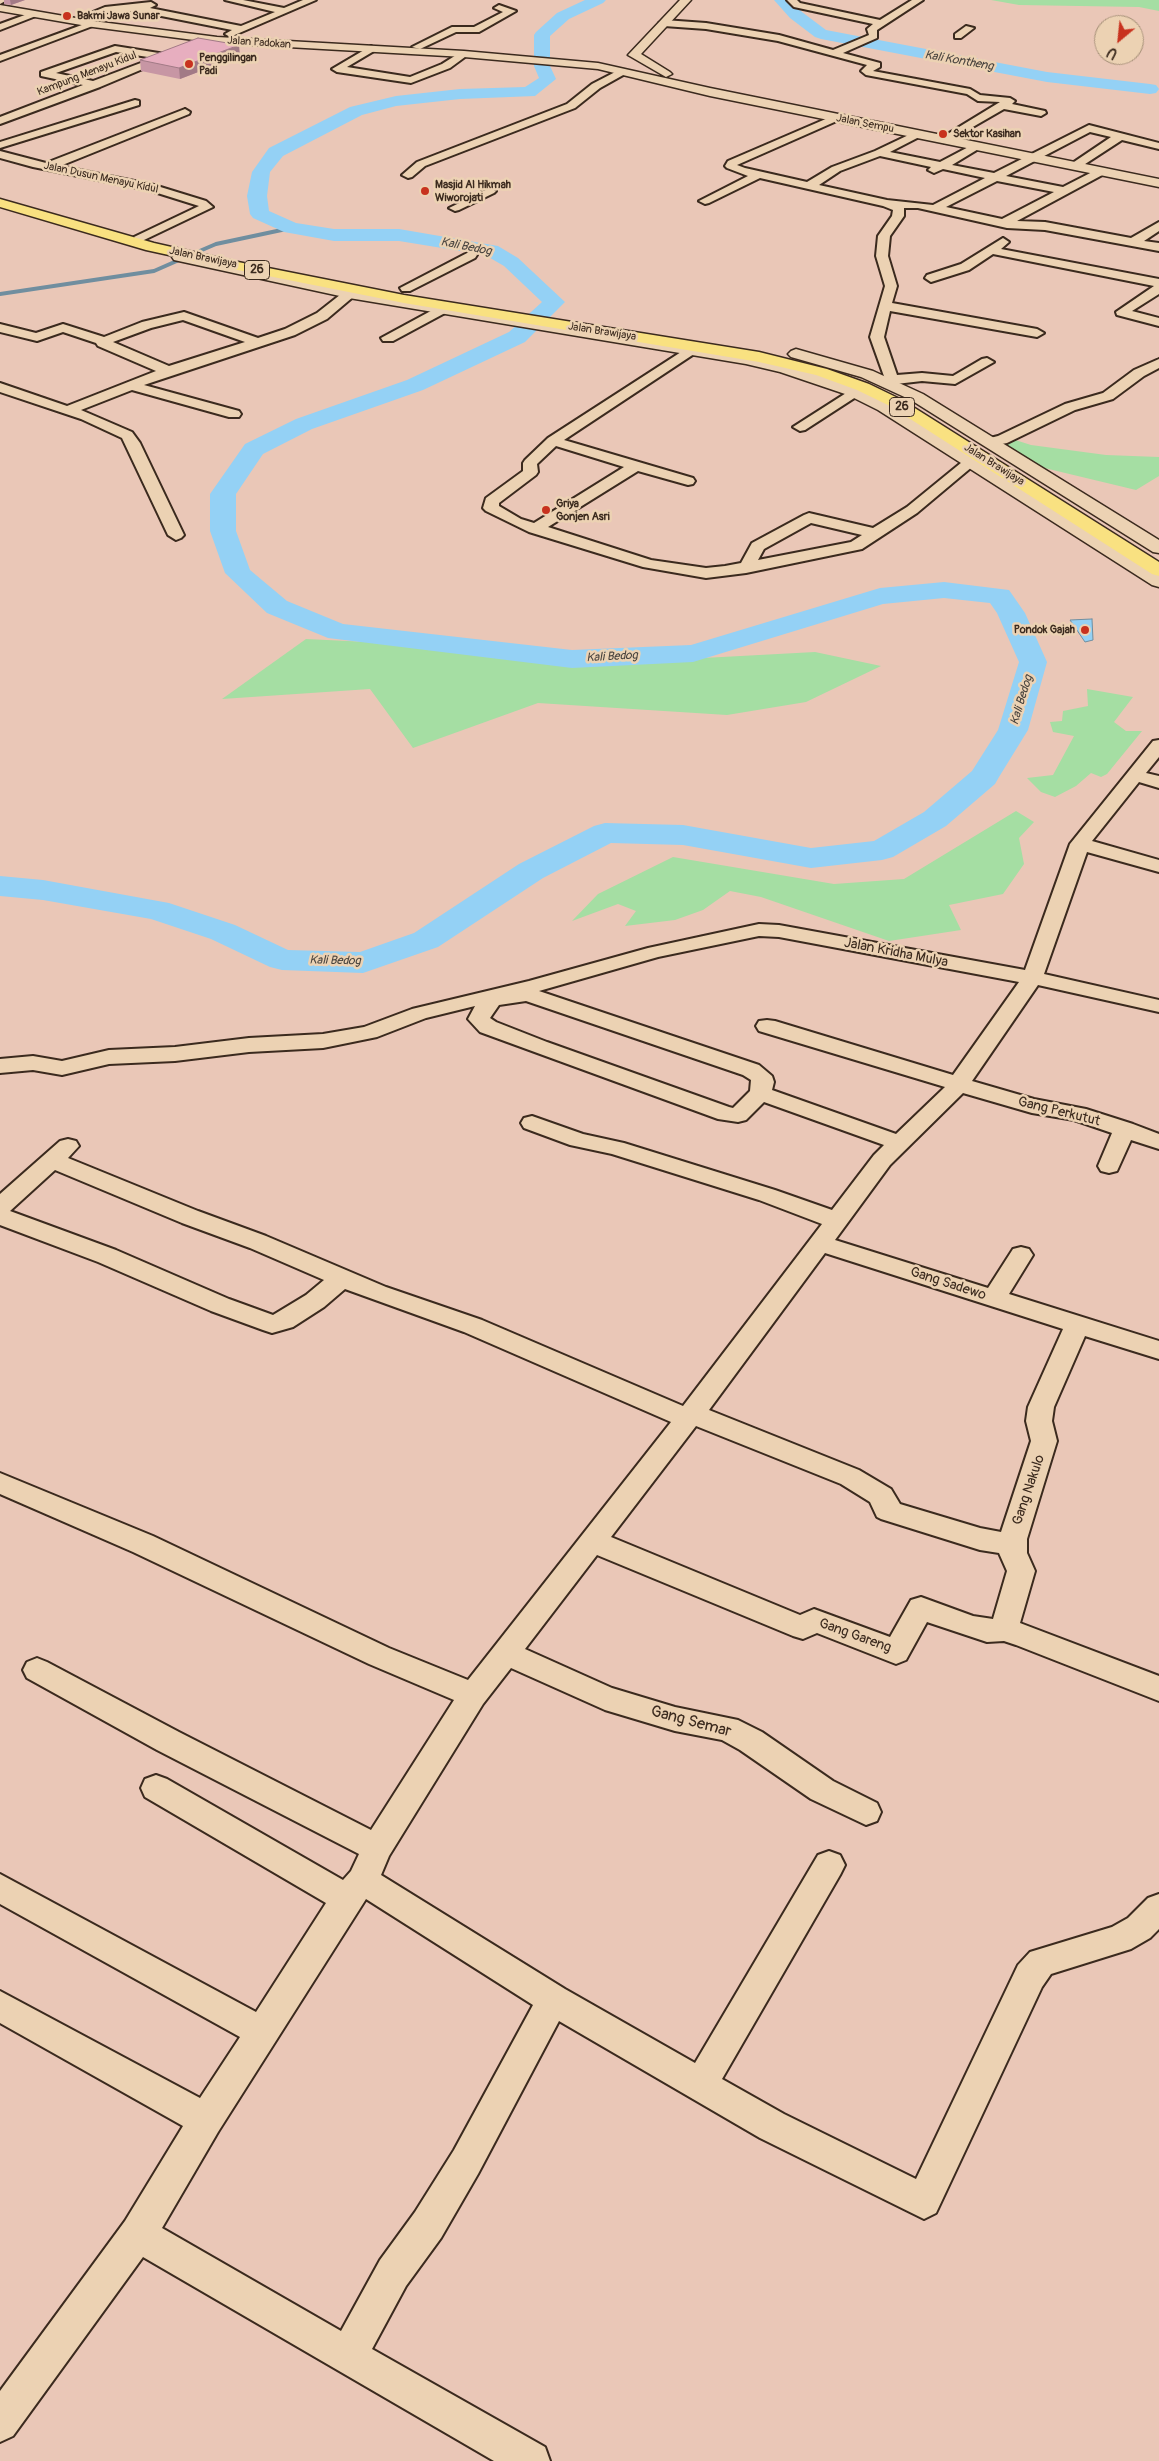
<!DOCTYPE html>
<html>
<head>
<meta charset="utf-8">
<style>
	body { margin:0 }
	#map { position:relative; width:1159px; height:2461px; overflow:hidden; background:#eac7b7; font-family:Pangolin,sans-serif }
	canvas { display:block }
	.north { position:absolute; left:1094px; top:15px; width:50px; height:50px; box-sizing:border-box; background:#ecd2b3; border:1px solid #a58f77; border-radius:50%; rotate:208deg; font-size:14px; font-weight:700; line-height:20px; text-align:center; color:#3b2a1e }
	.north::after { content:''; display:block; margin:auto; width:18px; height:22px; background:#c8321e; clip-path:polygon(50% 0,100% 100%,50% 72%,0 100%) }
</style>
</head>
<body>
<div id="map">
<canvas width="1159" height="2461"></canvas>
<div class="north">U</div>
</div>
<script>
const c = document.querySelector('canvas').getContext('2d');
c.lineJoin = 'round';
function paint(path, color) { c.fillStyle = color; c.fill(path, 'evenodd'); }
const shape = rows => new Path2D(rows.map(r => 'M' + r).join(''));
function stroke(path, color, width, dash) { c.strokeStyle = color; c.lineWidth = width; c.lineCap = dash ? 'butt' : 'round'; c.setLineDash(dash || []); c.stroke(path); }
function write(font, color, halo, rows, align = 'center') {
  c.font = font + ' Pangolin,sans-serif'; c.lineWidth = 5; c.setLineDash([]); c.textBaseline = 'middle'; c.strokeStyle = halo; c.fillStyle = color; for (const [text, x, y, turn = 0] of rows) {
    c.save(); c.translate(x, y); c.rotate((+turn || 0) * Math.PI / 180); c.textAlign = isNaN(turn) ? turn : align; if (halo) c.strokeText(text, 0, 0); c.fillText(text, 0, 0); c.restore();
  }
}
paint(shape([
	[991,0,1159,0,1159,11,1139,7,1019,5],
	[1009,438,1031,445,1106,455,1159,457,1159,476,1136,490,1032,465,1000,444],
	[306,639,368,642,573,665,815,652,881,666,806,702,727,715,538,703,413,748,370,689,222,699],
	[1087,689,1133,697,1114,722,1126,731,1142,731,1107,774,1101,777,1091,773,1076,786,1055,797,1041,792,1027,778,1053,775,1074,736,1053,732,1050,722,1062,721,1063,711,1088,706],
	[1016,811,1034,822,1019,838,1024,864,1003,894,949,905,961,930,889,941,761,897,730,891,703,910,675,920,625,926,636,911,618,904,572,921,598,894,673,857,834,884,904,879]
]), '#a5dea3');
const water = shape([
	[1092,619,1093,640,1085,642,1070,620,1092,619]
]);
paint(water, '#94d1f5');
stroke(water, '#708e9f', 1);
stroke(shape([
	[195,253,216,244,291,228],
	[0,294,154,271,179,260]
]), '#708e9f', 4);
paint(shape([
	[585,0,606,0,603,3,569,19,550,36,550,66,556,79,535,96,460,99,396,106,362,115,283,156,270,172,267,196,269,211,296,223,334,229,399,229,498,246,518,258,565,302,525,342,423,390,312,429,263,454,236,494,236,531,250,570,287,601,343,624,572,650,691,645,880,588,944,582,1009,590,1025,613,1047,662,1028,730,999,777,995,784,946,826,893,857,882,860,811,868,683,845,611,843,543,878,438,947,363,973,282,970,270,967,211,939,151,919,43,900,0,896,0,876,43,880,169,903,235,925,288,950,360,952,414,933,519,864,594,826,605,823,683,825,811,848,874,841,924,812,972,771,998,730,1019,662,997,613,990,603,944,598,883,604,693,662,572,668,328,638,267,613,225,573,210,531,210,494,245,444,296,419,407,380,509,332,542,302,504,266,485,255,399,241,334,241,284,232,253,218,250,214,247,196,252,172,269,148,350,107,396,96,460,89,525,87,539,78,534,66,534,35,536,32,557,13,585,0],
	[774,0,791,0,802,12,826,30,1047,72,1150,84,1156,85,1159,89,1156,93,1150,94,1047,82,821,39,815,37,790,18,774,0]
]), '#94d1f5');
const street = shape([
	[0,0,7,0,0,4,0,0],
	[225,0,243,0,284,8,303,0,316,0,230,37,225,34,232,30,136,11,106,13,76,24,71,21,105,7,151,2,156,5,150,8,241,26,275,12,225,0],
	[787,0,797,0,800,3,880,20,912,0,923,0,877,30,877,38,843,53,880,63,880,67,873,71,970,89,980,95,1010,98,1015,101,1012,104,1045,111,1046,113,1041,116,1004,109,945,143,940,140,941,138,1000,102,978,101,967,94,866,75,861,71,867,65,778,41,706,29,664,26,659,23,664,20,706,23,779,35,833,50,869,35,867,29,873,24,794,7,787,0],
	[499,5,516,11,479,32,456,32,420,49,412,47,452,27,474,27,503,12,494,8,499,5],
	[33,12,41,14,0,30,0,24,33,12],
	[90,22,98,24,0,61,0,55,90,22],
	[966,26,974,28,961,38,955,38,955,34,966,26],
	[115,46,165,54,171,52,176,55,100,87,0,124,0,117,83,85,41,76,41,72,115,46],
	[116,52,154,58,93,81,56,73,116,52],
	[371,46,376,49,374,51,347,67,410,77,442,64,461,52,469,54,450,68,411,83,337,72,332,69,371,46],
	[621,69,626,72,625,74,600,88,575,108,425,166,412,177,408,178,402,175,417,162,567,104,592,84,621,69],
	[135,100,139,101,139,105,0,148,0,142,135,100],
	[185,109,190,112,189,114,60,166,154,185,206,201,213,207,144,240,136,240,134,237,199,206,148,190,33,167,0,158,0,151,46,163,185,109],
	[835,115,839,116,839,120,737,165,745,168,807,182,832,167,875,151,917,131,922,134,921,136,890,152,940,162,976,143,980,144,980,148,952,165,994,173,1089,125,1159,143,1159,149,1122,140,1079,168,1071,168,1071,164,1111,137,1090,132,1006,176,1063,187,1098,169,1106,169,1106,173,1017,221,1045,222,1131,238,1159,222,1159,231,1144,241,1159,243,1159,251,1045,230,1007,228,918,208,904,208,904,216,890,236,888,256,897,286,892,303,1037,329,1044,333,1037,337,890,311,884,337,897,375,922,373,953,376,982,359,987,358,994,362,955,384,922,381,896,384,888,387,883,386,881,383,885,379,870,337,885,286,876,256,878,236,892,216,893,210,883,206,760,178,709,203,705,204,699,201,748,176,727,168,725,166,728,161,835,115],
	[880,156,931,167,928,170,934,173,943,169,985,178,933,205,887,200,819,185,840,171,880,156],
	[997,181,1054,192,1002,219,946,207,997,181],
	[490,188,496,191,494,193,459,210,455,211,449,208,490,188],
	[1003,238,1009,242,1001,249,1159,279,1159,294,1132,311,1159,318,1159,326,1117,315,1116,312,1154,286,993,254,969,270,931,282,925,278,927,275,961,264,1003,238],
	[471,251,475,252,477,255,475,258,410,291,402,291,400,288,471,251],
	[349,290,353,291,355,294,353,297,327,319,295,335,144,385,239,411,241,414,239,417,229,417,132,390,81,410,132,432,140,443,184,535,181,538,176,540,168,535,122,438,81,419,0,392,0,383,67,406,156,371,98,346,96,343,63,332,37,341,0,332,0,324,36,333,63,324,104,337,142,322,184,312,258,338,285,329,317,313,345,291,349,290],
	[183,320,245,342,169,366,113,342,151,328,183,320],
	[440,306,445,307,446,310,445,313,393,341,383,341,381,338,440,306],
	[695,343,700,344,702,347,700,350,564,440,693,478,695,481,693,484,688,485,638,471,548,527,651,560,706,568,725,566,741,563,752,543,804,515,809,513,873,528,907,507,967,458,977,458,979,461,917,513,862,549,746,573,706,578,643,567,529,532,486,511,483,508,486,498,523,471,523,463,525,460,548,438,695,343],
	[556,446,624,467,534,523,521,519,499,506,499,503,536,475,538,472,537,464,556,446],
	[811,523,862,535,851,542,758,560,764,549,811,523],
	[1159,359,1159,368,1144,376,1113,399,1075,410,1007,443,991,446,984,442,986,439,998,436,1065,404,1103,393,1134,370,1159,359],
	[854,388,861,392,859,395,805,430,800,431,793,427,854,388],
	[1159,740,1159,757,1146,773,1159,776,1159,788,1139,782,1092,841,1159,860,1159,872,1087,852,1044,974,1159,1000,1159,1012,1038,985,972,1081,1034,1099,1086,1109,1133,1124,1159,1134,1159,1149,1131,1140,1117,1171,1109,1173,1101,1171,1098,1166,1112,1133,1074,1120,1032,1113,963,1093,890,1165,835,1240,988,1288,1013,1249,1021,1247,1029,1249,1033,1255,1009,1294,1159,1341,1159,1359,1085,1336,1054,1407,1052,1421,1057,1441,1027,1539,1027,1553,1035,1571,1020,1623,1159,1676,1159,1701,1016,1645,1004,1641,987,1642,927,1622,906,1660,896,1664,817,1633,803,1639,793,1636,597,1555,525,1649,612,1688,675,1707,738,1720,762,1732,833,1781,877,1803,881,1812,877,1821,866,1825,811,1799,740,1750,722,1740,675,1731,605,1710,511,1668,483,1704,389,1856,381,1875,565,1989,695,2063,818,1855,829,1851,840,1855,845,1865,840,1875,722,2079,784,2114,916,2179,1018,1965,1030,1952,1112,1927,1128,1918,1148,1898,1159,1894,1159,1929,1150,1938,1131,1949,1051,1974,1042,1987,936,2213,924,2219,760,2138,559,2021,478,2174,441,2238,406,2286,372,2349,545,2447,550,2461,494,2461,143,2257,13,2436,0,2442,0,2391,125,2221,183,2126,0,2023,0,1991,200,2098,240,2037,0,1904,0,1874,256,2012,326,1903,145,1797,141,1788,145,1779,156,1775,167,1779,343,1880,351,1871,359,1854,157,1750,27,1678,23,1670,27,1662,37,1658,47,1662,179,1732,371,1830,454,1700,369,1664,133,1552,0,1494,0,1473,153,1536,389,1648,468,1680,671,1422,464,1332,345,1289,324,1307,293,1327,272,1333,263,1330,211,1311,98,1262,0,1225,0,1194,60,1141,68,1139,76,1141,79,1146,68,1158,198,1211,266,1236,386,1287,482,1320,683,1406,822,1224,759,1200,612,1154,570,1145,524,1128,521,1123,524,1118,532,1116,583,1134,624,1143,775,1190,832,1210,874,1155,884,1145,764,1102,746,1120,738,1122,718,1119,480,1032,468,1019,475,1006,426,1018,377,1037,323,1048,249,1052,175,1061,109,1064,62,1075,33,1070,0,1073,0,1059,33,1056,62,1061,109,1050,175,1047,249,1038,323,1034,364,1027,412,1009,529,981,648,948,759,924,779,925,1025,970,1070,844,1153,741,1159,740],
	[759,936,779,937,1019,982,953,1075,775,1021,767,1020,759,1021,756,1026,759,1031,945,1087,896,1134,772,1090,774,1082,772,1076,759,1065,539,991,658,957,759,936],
	[526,1001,743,1075,751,1080,750,1091,733,1108,729,1107,547,1042,496,1022,490,1018,499,1005,526,1001],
	[55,1170,182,1223,250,1248,324,1280,306,1295,273,1315,229,1299,116,1250,10,1211,55,1170],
	[825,1253,1063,1329,1028,1407,1026,1421,1031,1441,1001,1532,980,1528,900,1504,891,1489,859,1470,709,1410,825,1253],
	[696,1426,841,1484,870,1502,877,1517,881,1519,980,1550,999,1553,1007,1571,993,1619,973,1616,921,1597,911,1600,890,1637,814,1609,800,1615,611,1537,696,1426],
	[366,1899,533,2005,454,2150,415,2212,380,2260,341,2331,162,2228,218,2132,366,1899]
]);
const secondary = shape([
	[680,0,691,0,641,54,670,72,672,74,666,77,628,55,680,0],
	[0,5,93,21,217,37,464,51,598,63,710,88,1159,179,1159,187,710,96,598,69,464,57,217,43,93,27,0,11,0,5],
	[179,253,349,290,746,354,791,365,860,389,890,404,1159,573,1159,587,1152,585,878,410,848,395,780,372,746,364,349,298,174,260,172,257,179,253],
	[796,349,873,371,923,394,1159,540,1159,553,1153,552,911,400,861,377,791,357,788,354,791,351,796,349]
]);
const highway = shape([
	[0,199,154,243,233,261,404,295,759,352,827,369,869,384,902,400,1159,562,1159,576,1152,574,890,406,857,390,816,375,759,362,404,303,233,269,146,250,0,207,0,199]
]);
stroke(street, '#3b2a1e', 4);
stroke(secondary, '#3b2a1e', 3);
stroke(highway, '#3b2a1e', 3);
paint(street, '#ecd2b3');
paint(secondary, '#ecd2b3');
paint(highway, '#f9e181');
paint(shape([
	[4,0,25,0,11,5,4,4],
	[240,56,180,79,141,71,140,60]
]), '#c796a4');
paint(shape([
	[10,0,25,0,11,5],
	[239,45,240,56,180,79,179,68]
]), '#a27a86');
const building = shape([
	[198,38,239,45,179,68,140,60,198,38]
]);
paint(building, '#e7aebf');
stroke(building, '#a27a86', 1);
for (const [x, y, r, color] of [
	[67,16,5,"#c8321e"],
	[189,64,5,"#c8321e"],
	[943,134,5,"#c8321e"],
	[425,191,5,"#c8321e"],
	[546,510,5,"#c8321e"],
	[1085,630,5,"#c8321e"]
]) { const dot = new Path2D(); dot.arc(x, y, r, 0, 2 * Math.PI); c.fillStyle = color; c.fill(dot); stroke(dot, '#ecd2b3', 2); }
write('bold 11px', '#3b2a1e', '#ecd2b3', [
	["Bakmi Jawa Sunar",77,16],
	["Penggilingan",199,58],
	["Padi",199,71],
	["Sektor Kasihan",953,134],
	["Masjid Al Hikmah",435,185],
	["Wiworojati",435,198],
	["Griya",556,504],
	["Gonjen Asri",556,517],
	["Pondok Gajah",1075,630,"right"]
], 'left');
write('11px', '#3b2a1e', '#ecd2b3', [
	["Jalan Padokan",259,43,4],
	["Kampung Menayu Kidul",87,74,-21],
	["Jalan Sempu",865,124,11],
	["Jalan Dusun Menayu Kidul",101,178,12],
	["Jalan Brawijaya",203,258,12],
	["Jalan Brawijaya",602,332,9],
	["Jalan Brawijaya",994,465,32]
]);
write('italic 12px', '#48433e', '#ecd2b3', [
	["Kali Kontheng",959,61,10],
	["Kali Bedog",466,247,11],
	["Kali Bedog",612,657,-3],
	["Kali Bedog",1022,700,-73],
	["Kali Bedog",335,961,1]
]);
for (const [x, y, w] of [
	[257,270,25],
	[902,407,25]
]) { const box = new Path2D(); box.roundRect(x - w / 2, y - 9.5, w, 19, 4); c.fillStyle = '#ecd2b3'; c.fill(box); stroke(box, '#3b2a1e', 1); }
write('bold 12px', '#3b2a1e', null, [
	["26",257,270],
	["26",902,407]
]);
write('14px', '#3b2a1e', '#ecd2b3', [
	["Jalan Kridha Mulya",896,953,11],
	["Gang Perkutut",1059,1112,14],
	["Gang Sadewo",948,1284,18],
	["Gang Nakulo",1029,1490,-71],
	["Gang Gareng",855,1636,20]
]);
write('16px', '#3b2a1e', '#ecd2b3', [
	["Gang Semar",691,1722,15]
]);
</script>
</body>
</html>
